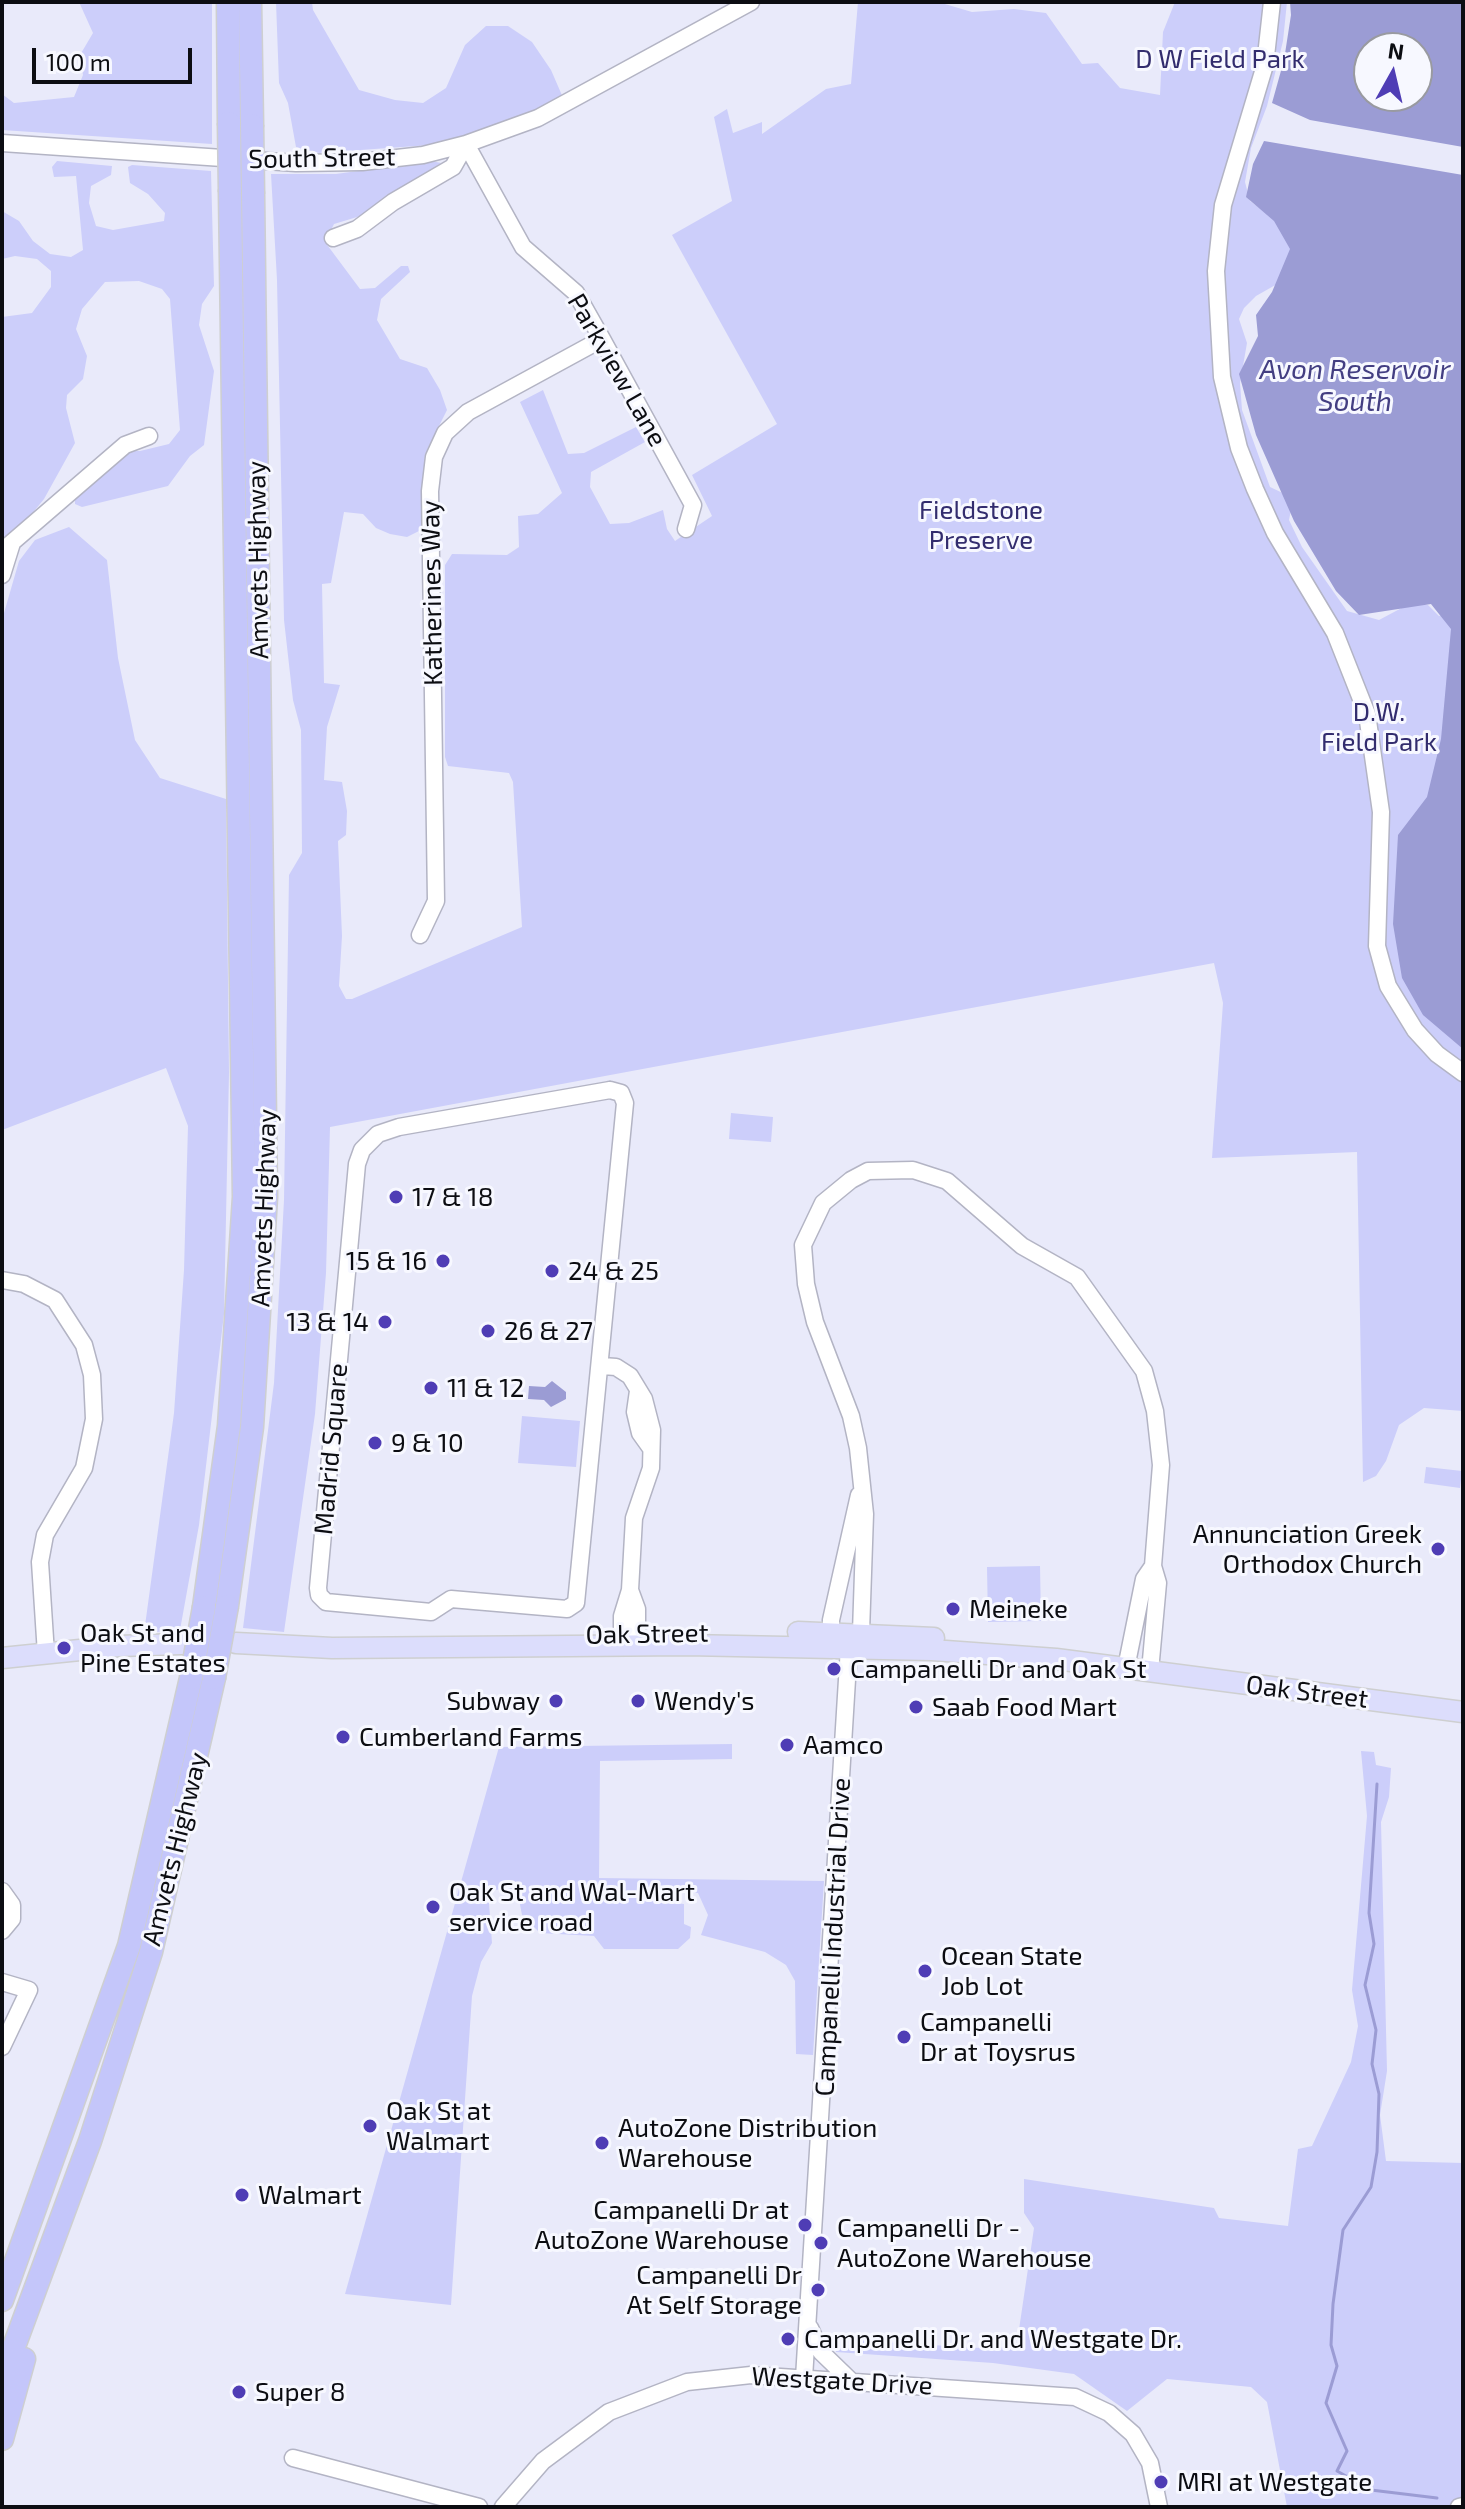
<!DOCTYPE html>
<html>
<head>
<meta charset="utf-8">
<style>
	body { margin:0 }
	#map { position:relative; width:1465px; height:2509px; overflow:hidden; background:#e9eafa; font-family:"Exo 2",sans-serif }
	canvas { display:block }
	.frame { position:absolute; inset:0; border:4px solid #0c0d12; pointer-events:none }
	.north { position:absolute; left:1353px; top:32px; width:80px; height:80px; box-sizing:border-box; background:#f7f8ff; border:2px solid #999aa0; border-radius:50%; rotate:8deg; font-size:22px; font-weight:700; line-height:32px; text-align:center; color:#0c0d12 }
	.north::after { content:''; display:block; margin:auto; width:28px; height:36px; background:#4f3db5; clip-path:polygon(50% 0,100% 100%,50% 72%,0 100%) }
	.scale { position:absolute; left:32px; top:48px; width:160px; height:36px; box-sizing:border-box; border:4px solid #0c0d12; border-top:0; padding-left:10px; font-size:24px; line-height:28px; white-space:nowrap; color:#0c0d12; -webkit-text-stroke:6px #f7f8ff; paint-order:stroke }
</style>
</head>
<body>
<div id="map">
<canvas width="1465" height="2509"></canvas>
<div class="frame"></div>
<div class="north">N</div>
<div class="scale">100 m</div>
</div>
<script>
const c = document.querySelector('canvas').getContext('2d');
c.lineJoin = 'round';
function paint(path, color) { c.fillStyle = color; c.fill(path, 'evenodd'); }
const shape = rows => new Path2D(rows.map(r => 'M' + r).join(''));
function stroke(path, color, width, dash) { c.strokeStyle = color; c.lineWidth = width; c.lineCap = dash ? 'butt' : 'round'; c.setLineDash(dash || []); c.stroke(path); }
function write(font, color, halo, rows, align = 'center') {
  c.font = font + ' "Exo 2",sans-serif'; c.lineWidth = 6; c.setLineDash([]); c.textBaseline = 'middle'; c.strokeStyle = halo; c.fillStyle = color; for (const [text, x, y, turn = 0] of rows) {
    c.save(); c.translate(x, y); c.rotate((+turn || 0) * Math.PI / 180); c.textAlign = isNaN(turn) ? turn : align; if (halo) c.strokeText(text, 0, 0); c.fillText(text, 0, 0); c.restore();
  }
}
paint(shape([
	[79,2,212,2,212,144,2,130,2,94,14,103,74,97,83,75,80,55,93,33],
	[276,2,312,2,313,10,359,90,395,100,423,103,446,88,465,45,486,26,508,26,532,42,551,70,564,100,481,132,430,145,319,153,296,147,288,103,279,83],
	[858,2,938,2,972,12,1014,9,1046,13,1082,64,1098,63,1120,88,1160,95,1163,32,1175,2,1287,2,1283,41,1267,106,1251,148,1245,182,1250,201,1299,237,1286,279,1256,296,1244,308,1239,319,1247,343,1240,383,1242,410,1270,487,1287,495,1292,505,1289,520,1302,547,1347,611,1379,620,1411,603,1428,605,1439,616,1463,608,1463,1411,1424,1408,1399,1425,1386,1461,1376,1476,1363,1482,1357,1152,1212,1158,1223,1003,1214,963,330,1127,326,1273,315,1414,284,1632,243,1628,274,1383,284,1200,289,875,302,853,301,730,293,700,284,620,277,280,271,174,336,174,431,161,441,163,367,214,334,224,325,242,360,289,375,288,401,266,408,266,410,272,381,299,377,320,400,359,427,368,440,390,447,410,425,454,421,530,407,537,390,534,376,528,363,514,344,512,331,583,322,584,324,683,340,685,327,727,324,780,342,782,347,811,346,835,338,841,342,936,339,986,346,999,352,999,522,927,513,782,509,773,448,766,445,757,445,565,452,554,507,555,519,547,518,516,538,514,562,493,520,402,543,390,568,454,584,453,636,427,645,442,591,472,590,487,610,524,629,523,663,510,667,529,675,541,712,516,692,475,777,424,672,235,732,201,714,117,727,109,733,133,762,122,762,134,826,89,851,84],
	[57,161,112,166,111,175,91,186,89,203,96,226,113,230,164,221,165,213,148,194,130,183,128,167,132,165,211,171,214,286,202,304,199,325,214,371,204,445,190,456,168,486,82,507,75,504,75,498,124,451,140,451,169,444,180,430,170,299,162,289,139,281,105,282,82,309,76,329,87,356,83,379,67,395,66,408,75,443,44,499,21,527,2,541,2,317,32,313,51,287,51,271,37,259,15,256,2,259,2,211,19,221,33,241,50,254,71,257,83,250,76,176,54,177,52,167],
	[69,527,107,560,118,658,135,740,160,778,226,799,229,1073,224,1314,199,1525,180,1630,144,1633,174,1413,184,1270,188,1126,166,1068,2,1130,2,620,19,561,35,540],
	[731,1113,773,1117,771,1142,729,1139],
	[522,1416,580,1421,576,1467,518,1463],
	[1426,1467,1462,1471,1460,1488,1424,1483],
	[1040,1566,1041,1621,988,1622,987,1567],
	[732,1744,732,1759,600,1761,599,1878,824,1881,813,2055,796,2054,795,1981,786,1965,765,1952,701,1935,708,1915,698,1893,675,1892,674,1903,684,1904,684,1924,691,1927,690,1938,678,1949,604,1949,594,1936,540,1933,522,1915,517,1889,488,1890,492,1943,481,1962,472,1996,451,2305,345,2294,499,1747],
	[1361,1751,1374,1752,1376,1765,1391,1768,1389,1797,1381,1822,1387,2071,1380,2115,1386,2161,1463,2163,1463,2507,1287,2507,1267,2402,1251,2387,1167,2379,1127,2411,1074,2374,993,2363,836,2352,836,2339,996,2349,1017,2343,1034,2228,1024,2213,1024,2179,1214,2208,1219,2218,1288,2226,1298,2149,1312,2146,1351,2062,1358,2026,1352,1990,1367,1816]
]), '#cccefa');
paint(shape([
	[1290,2,1463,2,1463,147,1310,120,1272,103,1284,60,1291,15],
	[1369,48,1417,48,1417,96,1369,96],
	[1264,141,1463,175,1463,1049,1423,1015,1402,978,1393,924,1398,835,1427,797,1441,739,1451,629,1431,604,1359,615,1336,591,1294,521,1256,435,1239,374,1258,336,1256,315,1272,292,1290,249,1274,221,1246,197,1253,164],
	[552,1381,566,1392,566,1399,551,1407,544,1400,528,1399,529,1386,545,1387]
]), '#9b9cd4');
stroke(shape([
	[1377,1784,1369,1913,1374,1944,1365,1985,1376,2030,1372,2064,1379,2094,1377,2152,1371,2187,1343,2230,1333,2304,1331,2345,1337,2366,1326,2403,1347,2451,1337,2471,1371,2490,1437,2498]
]), '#9b9cd4', 3);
const minor = shape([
	[1272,2,1265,65,1223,205,1216,271,1222,377,1239,448,1255,489,1275,533,1335,633,1367,714,1381,812,1377,946,1388,986,1415,1030,1437,1054,1463,1073],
	[2,143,296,163,362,162,423,155,466,144,538,118,751,2],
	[466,144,523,247,576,293,602,339,693,505,686,529],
	[333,238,357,229,393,202,453,167,466,144],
	[2,551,125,445,149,436],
	[2,575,12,543],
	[420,935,436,901,430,491,434,457,445,433,468,412,602,339],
	[610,1090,621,1093,625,1103,576,1603,567,1609,451,1599,431,1612,326,1602,319,1595,318,1588,357,1164,362,1150,378,1134,399,1127,610,1090],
	[2,1280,24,1284,55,1300,84,1345,92,1375,94,1419,84,1468,45,1535,40,1562,46,1654],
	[602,1366,616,1367,630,1376,644,1399,652,1430,651,1468,634,1518,630,1590,622,1616,622,1646],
	[638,1391,635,1412,640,1433,650,1447],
	[630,1590,637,1609,637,1645],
	[841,1640,831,1632,831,1620,859,1495],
	[853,1643,861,1632,865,1514,858,1448,851,1416,815,1322,806,1284,803,1245,823,1203,851,1180,868,1171,913,1170,947,1181,1022,1246,1077,1277,1144,1371,1155,1411,1161,1465,1153,1566,1158,1583,1150,1671],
	[1126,1668,1144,1579,1153,1566],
	[2,1891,12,1905,12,1919,2,1931],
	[2,1982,29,1990,2,2047],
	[810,2328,821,2352,851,2381],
	[804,2378,849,1647],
	[293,2458,479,2507],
	[503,2507,543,2461,609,2412,687,2382,751,2375,1075,2397,1109,2413,1133,2434,1150,2463,1159,2507],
	[1459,2507,1463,2506]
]);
const major = shape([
	[798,1632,934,1638],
	[236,1643,332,1648,687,1645,932,1650,1056,1659,1463,1712],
	[2,1658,119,1646,211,1643]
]);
const highway = shape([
	[228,2,229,123],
	[250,2,252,125],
	[227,1606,252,1427,266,1197,253,194],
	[204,1607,229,1426,244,1197,230,192],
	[2,2300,129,1946,191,1678],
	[2,2379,90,2141,151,1952,214,1678],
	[2,2439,24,2359]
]);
stroke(minor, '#b3b4c4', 19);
stroke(major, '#cecfd0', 23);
stroke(highway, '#cecfd0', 25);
stroke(minor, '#fff', 16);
stroke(major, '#dcddfc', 20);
stroke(highway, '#c4c6fa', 22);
const highwayBridge = shape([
	[229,123,230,192],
	[252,125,253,194],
	[191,1678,204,1607],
	[214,1678,227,1606]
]);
stroke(highwayBridge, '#cecfd0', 25, []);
stroke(highwayBridge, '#c4c6fa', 22);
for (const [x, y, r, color] of [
	[396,1197,8,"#4f3db5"],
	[443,1261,8,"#4f3db5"],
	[552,1271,8,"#4f3db5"],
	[385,1322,8,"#4f3db5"],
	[488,1331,8,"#4f3db5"],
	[431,1388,8,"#4f3db5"],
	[375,1443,8,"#4f3db5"],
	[1438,1549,8,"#4f3db5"],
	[953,1609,8,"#4f3db5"],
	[64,1648,8,"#4f3db5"],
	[834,1669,8,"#4f3db5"],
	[556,1701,8,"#4f3db5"],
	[638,1701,8,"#4f3db5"],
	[916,1707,8,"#4f3db5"],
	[343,1737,8,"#4f3db5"],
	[787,1745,8,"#4f3db5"],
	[433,1907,8,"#4f3db5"],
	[925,1971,8,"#4f3db5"],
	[904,2037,8,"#4f3db5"],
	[370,2126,8,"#4f3db5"],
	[602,2143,8,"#4f3db5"],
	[242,2195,8,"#4f3db5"],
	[805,2225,8,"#4f3db5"],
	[821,2243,8,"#4f3db5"],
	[818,2290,8,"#4f3db5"],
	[788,2339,8,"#4f3db5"],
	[239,2392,8,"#4f3db5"],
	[1161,2482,8,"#4f3db5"]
]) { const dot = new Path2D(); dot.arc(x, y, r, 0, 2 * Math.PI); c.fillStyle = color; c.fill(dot); stroke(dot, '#f7f8ff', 3); }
write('26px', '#322c6e', '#f7f8ff', [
	["D W Field Park",1220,59],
	["Fieldstone",981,510],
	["Preserve",981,540],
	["D.W.",1379,712],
	["Field Park",1379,742]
]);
write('26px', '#0c0d12', '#f7f8ff', [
	["South Street",322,158,-1],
	["Parkview Lane",617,370,60],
	["Amvets Highway",258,560,-91],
	["Katherines Way",432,593,-91],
	["Amvets Highway",264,1208,-88],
	["Madrid Square",331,1449,-85],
	["Oak Street",647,1634,-1],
	["Oak Street",1307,1692,7],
	["Amvets Highway",175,1849,-76],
	["Campanelli Industrial Drive",833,1937,-87],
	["Westgate Drive",842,2381,3]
]);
write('26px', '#0c0d12', '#f7f8ff', [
	["17 & 18",412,1197],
	["15 & 16",427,1261,"right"],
	["24 & 25",568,1271],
	["13 & 14",369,1322,"right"],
	["26 & 27",504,1331],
	["11 & 12",447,1388],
	["9 & 10",391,1443],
	["Annunciation Greek",1422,1534,"right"],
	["Orthodox Church",1422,1564,"right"],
	["Meineke",969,1609],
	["Oak St and",80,1633],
	["Pine Estates",80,1663],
	["Campanelli Dr and Oak St",850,1669],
	["Subway",540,1701,"right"],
	["Wendy's",654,1701],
	["Saab Food Mart",932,1707],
	["Cumberland Farms",359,1737],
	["Aamco",803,1745],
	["Oak St and Wal-Mart",449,1892],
	["service road",449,1922],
	["Ocean State",941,1956],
	["Job Lot",941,1986],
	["Campanelli",920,2022],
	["Dr at Toysrus",920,2052],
	["Oak St at",386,2111],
	["Walmart",386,2141],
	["AutoZone Distribution",618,2128],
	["Warehouse",618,2158],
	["Walmart",258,2195],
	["Campanelli Dr at",789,2210,"right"],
	["AutoZone Warehouse",789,2240,"right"],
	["Campanelli Dr -",837,2228],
	["AutoZone Warehouse",837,2258],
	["Campanelli Dr",802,2275,"right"],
	["At Self Storage",802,2305,"right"],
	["Campanelli Dr. and Westgate Dr.",804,2339],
	["Super 8",255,2392],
	["MRI at Westgate",1177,2482]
], 'left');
write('italic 28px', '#433e82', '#f7f8ff', [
	["Avon Reservoir",1355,370],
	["South",1355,402]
]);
</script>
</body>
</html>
